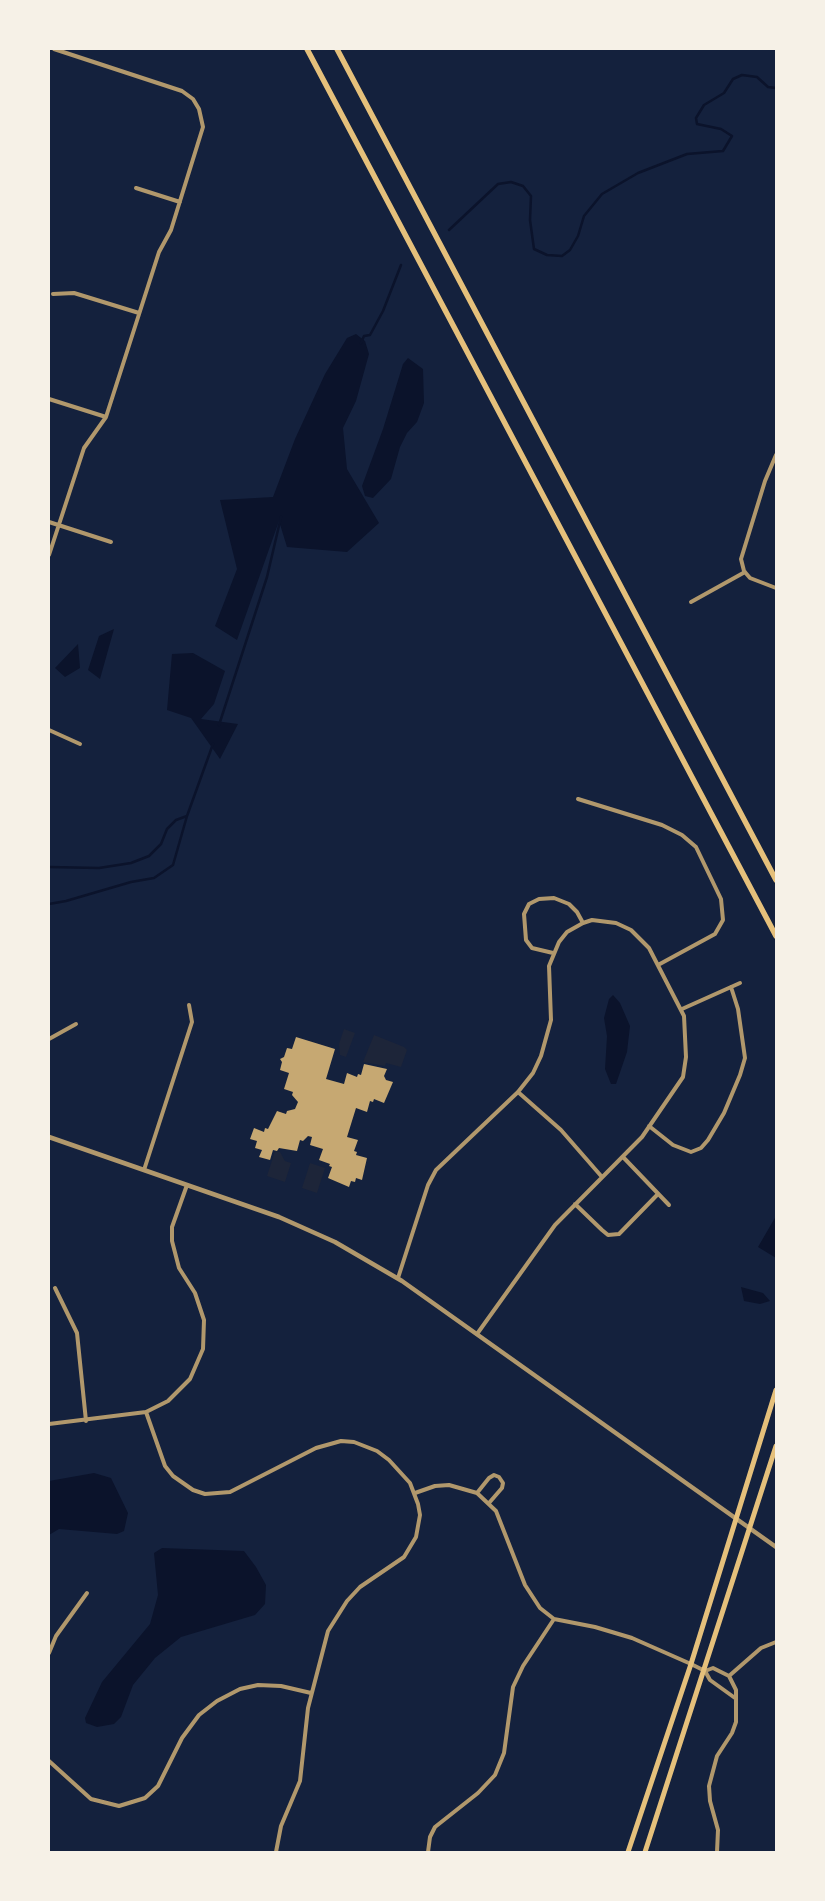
<!DOCTYPE html>
<html>
<head>
<meta charset="utf-8">
<style>
	body { margin:0 }
	#map { position:relative; width:825px; height:1901px; overflow:hidden; background:#14213d; font-family:Commissioner,sans-serif }
	canvas { display:block }
	.frame { position:absolute; inset:0; border:50px solid #f6f1e7; pointer-events:none }
</style>
</head>
<body>
<div id="map">
<canvas width="825" height="1901"></canvas>
<div class="frame"></div>
</div>
<script>
const c = document.querySelector('canvas').getContext('2d');
c.lineJoin = 'round';
function paint(path, color) { c.fillStyle = color; c.fill(path, 'evenodd'); }
const shape = rows => new Path2D(rows.map(r => 'M' + r).join(''));
function stroke(path, color, width, dash) { c.strokeStyle = color; c.lineWidth = width; c.lineCap = dash ? 'butt' : 'round'; c.setLineDash(dash || []); c.stroke(path); }
paint(shape([
	[344,1029,355,1033,346,1057,340,1055,339,1044],
	[374,1035,404,1047,407,1050,401,1067,386,1063,385,1066,363,1062],
	[275,1151,280,1152,285,1161,291,1163,285,1182,267,1176],
	[310,1163,325,1168,317,1193,302,1188]
]), '#1d2539');
paint(shape([
	[356,334,365,341,369,354,356,401,343,428,347,469,379,523,347,552,287,547,279,521,237,640,215,626,237,569,220,500,273,497,295,439,325,374,347,338],
	[408,358,423,369,424,403,417,422,407,433,400,447,391,479,373,498,365,496,362,486,383,429,403,364],
	[114,629,100,679,88,670,99,636],
	[78,644,80,668,65,677,55,668],
	[193,653,225,671,214,704,201,719,238,724,220,759,191,718,167,710,172,654],
	[613,995,620,1003,630,1026,627,1052,616,1084,611,1084,605,1069,607,1036,604,1018,609,999],
	[776,1216,776,1258,758,1247],
	[741,1287,763,1293,770,1301,760,1304,744,1301],
	[94,1473,111,1478,128,1513,124,1531,117,1534,59,1529,49,1535,49,1481],
	[162,1548,244,1551,256,1567,266,1585,265,1604,255,1615,181,1637,155,1658,133,1685,121,1717,114,1724,97,1727,86,1723,85,1718,102,1682,150,1624,158,1595,154,1553]
]), '#0b132b');
stroke(shape([
	[449,230,498,184,511,182,523,186,531,196,530,220,534,249,547,255,562,256,570,250,578,236,584,216,602,194,638,173,687,154,723,151,732,136,721,129,697,124,696,118,704,105,724,93,733,79,742,75,757,77,768,87,776,88],
	[361,343,364,336,370,335,383,311,401,265],
	[219,725,267,577,281,517],
	[49,867,99,868,131,863,149,856,161,844,167,829,176,820,187,816],
	[49,904,66,901,131,882,154,878,173,865,187,816,213,744]
]), '#0b132b', 2.5);
paint(shape([
	[296,1037,335,1049,326,1079,344,1084,347,1073,357,1077,358,1074,361,1075,364,1064,387,1069,384,1076,386,1080,393,1082,384,1103,374,1099,373,1102,370,1101,367,1112,356,1108,347,1137,358,1140,354,1151,357,1152,356,1155,367,1158,362,1180,356,1178,355,1182,351,1181,349,1187,328,1178,332,1167,329,1166,330,1164,319,1160,323,1149,310,1145,312,1137,308,1136,303,1141,300,1140,297,1151,279,1148,277,1151,273,1150,270,1160,259,1157,262,1150,255,1148,257,1141,250,1139,254,1128,264,1132,265,1128,268,1129,277,1111,286,1114,287,1111,295,1109,298,1102,292,1095,293,1092,284,1089,289,1073,280,1070,282,1062,280,1059,284,1057,287,1048,292,1049]
]), '#c6a872');
stroke(shape([
	[136,188,180,202],
	[53,294,74,293,139,313],
	[49,399,106,417],
	[776,455,765,481,741,559,744,571,750,578,776,588],
	[49,522,111,542],
	[49,555,84,448,106,417,159,252,171,230,203,127,199,109,193,99,182,91,54,49],
	[691,602,745,572],
	[49,730,80,744],
	[578,799,662,825,682,835,696,847,721,899,723,920,715,934,658,965],
	[553,953,532,948,526,940,524,914,529,904,539,899,554,898,569,904,577,912,583,923],
	[682,1009,740,983],
	[49,1039,76,1024],
	[518,1092,561,1130,602,1177],
	[649,1126,673,1145,691,1152,701,1148,708,1140,724,1113,740,1075,745,1058,738,1009,731,987],
	[623,1157,669,1205],
	[144,1170,192,1022,189,1005],
	[575,1204,602,1230,608,1235,619,1234,657,1195],
	[398,1278,428,1185,436,1170,518,1092,533,1073,541,1056,551,1020,549,966,559,942,567,932,583,923,592,920,616,923,631,930,649,948,684,1016,686,1057,683,1077,642,1137,555,1225,477,1334],
	[55,1288,77,1333,86,1421],
	[146,1412,165,1466,173,1476,193,1490,205,1494,230,1492,316,1448,341,1441,354,1442,377,1451,389,1460,410,1483,418,1504,420,1515,416,1537,404,1557,360,1587,347,1601,328,1631,308,1708,300,1781,281,1826,276,1852],
	[49,1424,146,1412,168,1401,190,1379,203,1349,204,1320,195,1293,179,1268,172,1241,172,1227,187,1185],
	[415,1493,435,1486,449,1485,477,1493,496,1511,525,1585,540,1608,554,1619,595,1627,632,1638,691,1664,705,1671,710,1680,735,1698],
	[477,1493,489,1478,494,1475,499,1477,503,1483,502,1488,489,1503],
	[49,1653,56,1636,87,1593],
	[705,1671,713,1668,729,1676,736,1690,736,1722,732,1733,717,1756,709,1786,710,1801,718,1830,717,1852],
	[729,1676,761,1648,776,1642],
	[49,1761,91,1799,119,1806,145,1798,158,1786,182,1738,199,1715,217,1701,240,1689,258,1685,281,1686,311,1693],
	[428,1852,430,1837,435,1827,478,1793,495,1775,504,1753,513,1687,523,1666,554,1619]
]), '#b1986c', 4);
stroke(shape([
	[49,1137,279,1217,335,1242,402,1281,776,1547]
]), '#b1986c', 4.5);
stroke(shape([
	[628,1852,691,1664,776,1390],
	[645,1852,776,1446]
]), '#e5c07b', 5);
stroke(shape([
	[307,49,776,936],
	[337,49,776,880]
]), '#e5c07b', 5.5);
</script>
</body>
</html>
